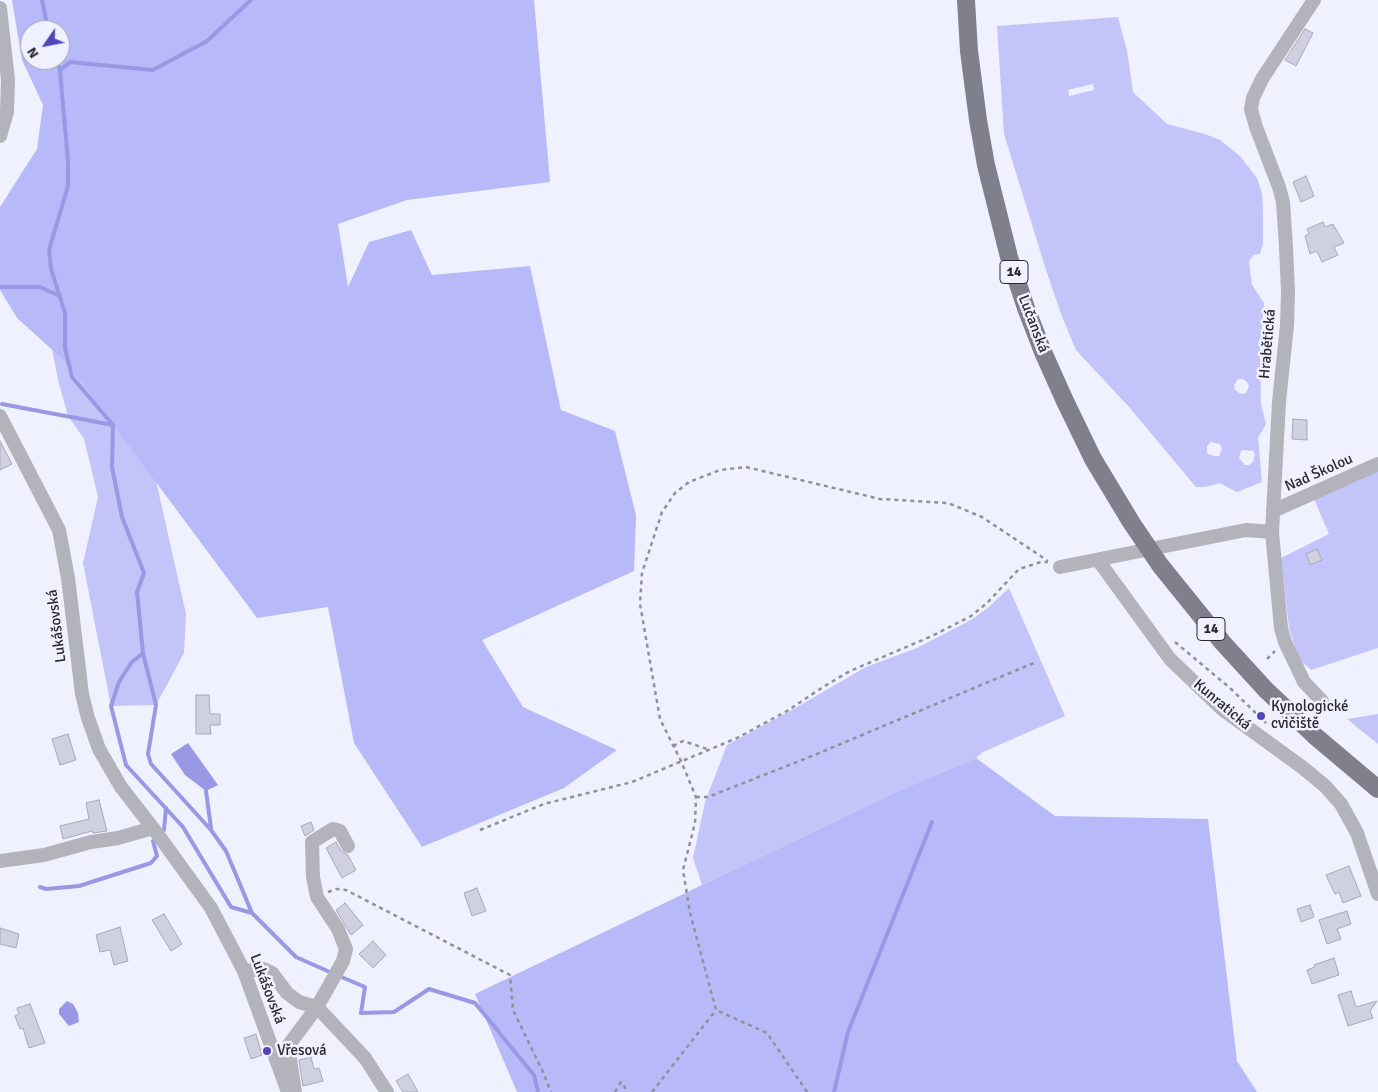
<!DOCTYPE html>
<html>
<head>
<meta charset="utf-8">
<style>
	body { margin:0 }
	#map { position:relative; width:1378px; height:1092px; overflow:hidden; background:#f0f1ff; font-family:Signika,sans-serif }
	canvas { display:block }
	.north { position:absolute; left:20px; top:20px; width:50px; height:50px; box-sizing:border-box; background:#f0f1ff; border:1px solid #a0a1ac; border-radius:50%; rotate:237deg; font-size:14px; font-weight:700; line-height:20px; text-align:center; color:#29292f }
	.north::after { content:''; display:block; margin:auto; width:18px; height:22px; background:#5444bc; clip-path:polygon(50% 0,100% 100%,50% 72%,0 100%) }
</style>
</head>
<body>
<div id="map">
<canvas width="1378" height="1092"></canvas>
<div class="north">N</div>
</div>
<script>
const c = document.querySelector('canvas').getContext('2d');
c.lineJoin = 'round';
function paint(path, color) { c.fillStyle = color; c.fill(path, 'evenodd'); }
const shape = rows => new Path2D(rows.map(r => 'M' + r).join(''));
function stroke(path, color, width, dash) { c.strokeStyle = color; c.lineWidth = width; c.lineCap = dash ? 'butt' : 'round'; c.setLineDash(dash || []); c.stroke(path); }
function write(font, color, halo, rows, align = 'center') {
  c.font = font + ' Signika,sans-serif'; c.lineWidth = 5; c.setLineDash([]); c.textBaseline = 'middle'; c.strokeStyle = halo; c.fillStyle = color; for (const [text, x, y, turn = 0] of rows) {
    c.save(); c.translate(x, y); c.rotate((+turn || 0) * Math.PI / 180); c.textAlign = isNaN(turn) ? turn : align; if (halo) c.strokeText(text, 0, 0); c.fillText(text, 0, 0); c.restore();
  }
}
paint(shape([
	[1118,17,1127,51,1133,92,1167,124,1205,134,1220,140,1240,156,1257,178,1262,193,1263,211,1263,244,1260,254,1253,255,1249,262,1252,285,1264,303,1260,350,1261,404,1266,424,1258,438,1262,482,1237,492,1220,483,1205,487,1196,487,1129,407,1076,350,1061,314,1046,270,1004,134,997,26],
	[1093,84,1094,90,1069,96,1068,90],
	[1238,379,1243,379,1247,382,1249,386,1246,393,1241,394,1235,390,1234,385],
	[1211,442,1220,444,1222,449,1219,456,1214,456,1207,453,1207,446],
	[1244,450,1253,451,1255,454,1253,462,1249,465,1245,465,1239,458,1241,451],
	[40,287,152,463,186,614,184,653,156,705,111,706,83,563,98,497,84,439,68,416,58,380],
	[1378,469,1378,648,1311,670,1299,659,1289,628,1281,558,1329,534,1314,499],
	[1009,588,1065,716,983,752,976,758,898,791,702,885,693,858,705,802,727,745,790,711,866,667,917,648,971,620,989,607],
	[1378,714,1378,744,1347,719]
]), '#c2c4fa');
paint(shape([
	[12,0,534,0,550,182,407,200,338,224,348,287,369,242,411,230,432,275,530,266,561,410,615,431,636,515,634,571,482,640,523,707,617,750,564,788,422,847,354,743,328,607,257,618,68,364,17,318,0,290,0,207,37,149,43,105,22,60],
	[30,30,60,30,60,60,30,60],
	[976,758,1055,816,1208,819,1237,1061,1257,1092,517,1092,475,994,898,791]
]), '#b8b9f9');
paint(shape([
	[188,743,218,785,206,791,185,775,171,754],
	[67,1001,73,1004,78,1013,79,1022,69,1026,59,1014,59,1009]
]), '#9898e5');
stroke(shape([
	[42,0,48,30],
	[57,60,60,70,68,162,68,186,49,250,51,269,65,313,65,348,72,377,113,425,112,467,122,517,144,573,137,592,143,653,131,663,119,682,111,706,126,765,183,827,231,907,252,913,296,957,332,973],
	[60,70,70,62,153,70,207,41,251,0],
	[0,287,40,287,60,296],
	[2,404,113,425],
	[143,653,156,705,148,754,151,764,211,830,226,851,252,913],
	[206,791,211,828],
	[164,830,166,808],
	[40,887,46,889,79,886,151,863,157,856,153,841],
	[339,976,365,987,361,1013,394,1012,429,989,475,1003,534,1075,538,1092],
	[834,1092,848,1032,932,822]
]), '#9898e5', 4);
const building = shape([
	[1305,29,1313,33,1296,66,1285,60,1305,29],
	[1306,176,1314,196,1301,202,1293,182,1306,176],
	[1323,222,1325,227,1333,224,1344,243,1334,247,1338,255,1322,262,1317,251,1310,254,1305,236,1309,234,1307,229,1323,222],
	[1293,419,1307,420,1307,440,1292,439,1293,419],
	[0,441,12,464,0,470,0,441],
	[1317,549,1322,560,1310,565,1306,554,1317,549],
	[196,695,209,695,210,714,220,714,220,725,210,725,211,734,196,734,196,695],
	[68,734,76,760,60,765,52,739,68,734],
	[99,800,107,831,93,833,92,831,63,839,60,826,89,819,86,803,99,800],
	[311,822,314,830,305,836,301,826,311,822],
	[336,842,341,851,348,855,356,870,342,878,326,848,336,842],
	[1349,866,1361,896,1343,903,1339,892,1335,894,1326,875,1349,866],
	[477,888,486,911,472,916,464,893,477,888],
	[345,903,363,925,351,935,336,910,345,903],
	[1310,905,1314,917,1301,922,1297,909,1310,905],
	[1347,911,1351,924,1337,929,1341,939,1327,944,1319,920,1347,911],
	[164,914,182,944,171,951,152,920,164,914],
	[120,927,128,961,114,965,110,950,100,952,96,935,120,927],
	[0,928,19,934,16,948,0,944,0,928],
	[373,941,386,955,373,968,359,954,373,941],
	[1334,958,1339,975,1312,984,1307,970,1315,967,1314,965,1334,958],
	[1351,991,1356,1007,1377,1001,1370,1011,1373,1018,1348,1026,1338,995,1351,991],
	[30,1004,45,1043,29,1048,23,1028,20,1029,15,1016,19,1014,17,1008,30,1004],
	[256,1034,262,1055,251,1059,244,1038,256,1034],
	[311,1057,314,1069,319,1068,323,1081,303,1086,299,1060,311,1057],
	[408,1074,418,1092,403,1092,396,1081,408,1074]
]);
paint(building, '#cfd0e0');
stroke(building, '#a7a8b8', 1);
stroke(shape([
	[1175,642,1230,688,1266,723],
	[1267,659,1275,651],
	[674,747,675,745,683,741,707,749],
	[696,797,708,797,812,756,1036,662],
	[480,830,544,804,632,782,737,738,787,711,823,687,850,671,932,636,971,616,987,603,1019,569,1041,562,1048,562],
	[328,892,336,889,346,890,510,975,513,1010,543,1072,551,1092],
	[615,1092,621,1082,628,1092],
	[652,1092,716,1010],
	[807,1092,767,1033,716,1010,690,913,683,870,695,823,696,797,681,761,660,719,640,604,642,573,662,512,675,493,689,482,720,470,746,467,880,499,948,503,982,517,1048,561]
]), '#90909a', 2.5, [4, 4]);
stroke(shape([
	[1314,0,1262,79,1253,98,1251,109,1256,127,1279,187,1283,202,1286,247,1288,292,1287,325,1279,402,1272,532,1281,628,1285,642,1304,682,1322,701],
	[0,8,8,80,7,112,0,136],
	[0,416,59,530,68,578,82,694,88,718,99,749,121,787,159,836,211,908,244,971,288,1092],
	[1273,511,1378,464],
	[1098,560,1170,659,1222,709,1302,767,1325,786,1341,804,1357,833,1378,894],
	[1060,567,1246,530,1272,532],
	[0,861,44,855,91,842,118,838,153,828],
	[244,971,263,969,272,973,287,993,299,1002,317,1007,365,1058,387,1092],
	[295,1092,288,1046,317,1007,343,961,346,949,338,929,317,897,313,877,312,842,333,829,340,831,348,846]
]), '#b3b4bb', 14);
stroke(shape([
	[966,0,969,51,978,120,986,165,1009,257,1026,308,1043,352,1064,399,1093,459,1131,522,1160,565,1223,643,1266,690,1315,736,1378,789]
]), '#7f808c', 18);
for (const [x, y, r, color] of [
	[1261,716,5,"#5444bc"],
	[267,1051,5,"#5444bc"]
]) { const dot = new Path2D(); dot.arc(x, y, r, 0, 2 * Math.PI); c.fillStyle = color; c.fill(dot); stroke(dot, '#f0f1ff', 2); }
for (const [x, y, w] of [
	[1014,272,28],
	[1211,629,28]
]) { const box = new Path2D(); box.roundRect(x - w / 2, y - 11.5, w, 23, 4); c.fillStyle = '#f0f1ff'; c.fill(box); stroke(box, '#29292f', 1); }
write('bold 14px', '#29292f', null, [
	["14",1014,272],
	["14",1211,629]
]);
write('15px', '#29292f', '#f0f1ff', [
	["Lučanská",1033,324,69],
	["Hrabětická",1268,344,-85],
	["Nad Školou",1319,473,-24],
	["Lukášovská",57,626,-97],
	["Kunratická",1222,705,40],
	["Lukášovská",267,989,69]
]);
write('15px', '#29292f', '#f0f1ff', [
	["Kynologické",1271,707],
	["cvičiště",1271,724],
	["Vřesová",277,1051]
], 'left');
</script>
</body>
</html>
